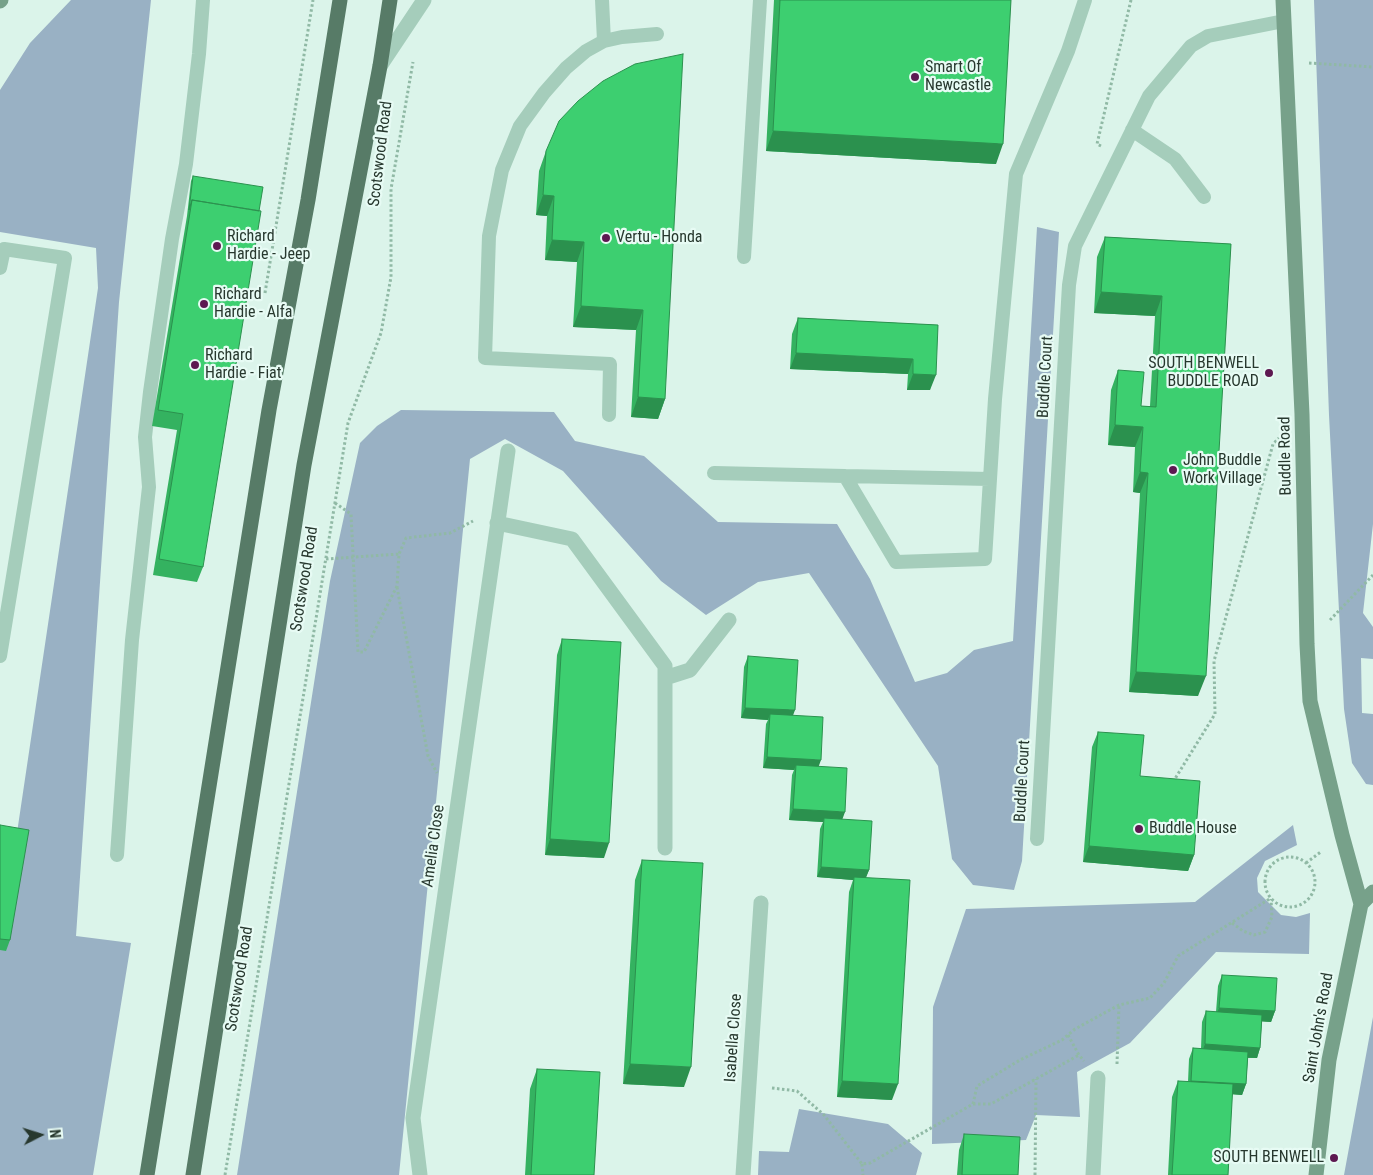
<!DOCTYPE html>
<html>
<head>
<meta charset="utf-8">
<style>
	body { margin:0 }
	#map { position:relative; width:1373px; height:1175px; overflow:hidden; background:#dbf4ea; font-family:"Roboto Condensed",sans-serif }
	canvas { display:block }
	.north { position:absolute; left:15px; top:1110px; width:50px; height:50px; -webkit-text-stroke:4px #e7fbf4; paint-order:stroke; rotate:85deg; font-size:14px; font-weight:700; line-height:20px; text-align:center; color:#27382e }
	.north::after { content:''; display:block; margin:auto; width:18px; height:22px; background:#27382e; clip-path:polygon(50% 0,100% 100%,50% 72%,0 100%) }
</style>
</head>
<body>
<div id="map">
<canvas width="1373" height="1175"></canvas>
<div class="north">N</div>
</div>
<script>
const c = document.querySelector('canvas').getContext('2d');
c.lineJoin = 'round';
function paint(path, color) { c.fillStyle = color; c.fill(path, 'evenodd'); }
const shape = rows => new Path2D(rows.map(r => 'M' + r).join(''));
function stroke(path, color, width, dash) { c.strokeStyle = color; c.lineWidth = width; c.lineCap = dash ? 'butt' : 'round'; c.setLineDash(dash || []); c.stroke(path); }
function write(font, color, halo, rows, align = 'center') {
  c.font = font + ' "Roboto Condensed",sans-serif'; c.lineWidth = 4.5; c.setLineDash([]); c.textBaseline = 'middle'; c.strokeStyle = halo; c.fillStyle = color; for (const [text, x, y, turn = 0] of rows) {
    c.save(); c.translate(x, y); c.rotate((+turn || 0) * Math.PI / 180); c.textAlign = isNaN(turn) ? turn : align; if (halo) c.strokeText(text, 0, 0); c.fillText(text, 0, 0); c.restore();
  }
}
paint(shape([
	[71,0,151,0,119,302,76,936,131,943,93,1175,0,1175,0,947,98,288,96,248,0,232,0,90,30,43],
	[1314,0,1373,0,1373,524,1363,613,1373,627,1373,659,1361,658,1362,713,1373,714,1373,785,1366,784,1352,763,1344,709,1329,415],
	[1037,227,1059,232,1022,861,1014,890,973,885,952,859,938,766,809,573,758,582,706,615,661,581,563,471,505,439,470,459,399,1175,237,1175,330,581,360,443,377,426,401,410,554,412,575,441,644,456,718,522,837,524,870,579,915,682,947,673,974,650,1013,641],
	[1293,825,1297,845,1265,861,1257,878,1258,892,1281,915,1296,917,1310,913,1309,954,1216,952,1130,1043,1077,1072,1080,1117,1036,1115,1026,1140,932,1144,933,1007,966,909,1195,902],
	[1373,1017,1373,1175,1344,1175],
	[799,1109,888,1124,922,1153,916,1175,758,1175,759,1151,789,1152]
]), '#99b1c4');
stroke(shape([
	[1309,63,1373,67],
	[1101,146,1097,144,1131,0],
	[265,293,313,0],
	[335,503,351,514,358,652,364,652,397,586,399,554,406,538,450,533,473,521],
	[326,559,399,554],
	[397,587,428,756,437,773],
	[1330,620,1373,575],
	[1173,782,1215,714,1214,661,1273,444,1279,438],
	'1265 882a25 25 0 1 1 50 0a25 25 0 1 1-50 0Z',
	[1306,863,1322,851],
	[1232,923,1243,931,1254,935,1265,932,1272,917,1271,899],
	[1068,1035,1079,1055,1084,1061],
	[1117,1064,1119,1005],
	[772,1088,797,1091,824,1115,862,1164,870,1163,973,1104,977,1086,1020,1060,1062,1040,1075,1029,1119,1005,1150,998,1164,983,1178,956,1271,898],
	[973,1104,991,1104,1079,1055],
	[862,1164,863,1175],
	[225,1175,348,423,381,333,391,277,391,189,413,62],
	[1035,1175,1036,1079]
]), '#90b9a5', 3, [2.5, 2.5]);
stroke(shape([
	[602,0,604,41],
	[1132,130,1175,159,1204,197],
	[744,257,760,0],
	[0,268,4,249,65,258,0,656],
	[609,415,610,364,485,358,489,236,502,170,520,126,544,93,566,68,586,51,604,41,622,37,657,34],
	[714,473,845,476],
	[990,479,845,476,896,562,985,559,995,399,1016,174,1068,51,1085,0],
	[1037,839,1069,285,1075,246,1149,96,1191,46,1208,36,1284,21],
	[117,855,132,640,149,487,145,437,150,392,172,239,186,164,199,54,203,0]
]), '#a5cdbb', 14);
stroke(shape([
	[380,66,424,0],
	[497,523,572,539,665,666,665,848],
	[665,678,690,670,729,620],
	[420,1175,413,1118,508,451],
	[743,1175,761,903],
	[1093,1175,1098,1078]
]), '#a5cdbb', 15);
stroke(shape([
	[1283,0,1302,414,1307,644,1310,701,1342,835,1361,904],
	[0,1,1,0],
	[1316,1175,1329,1060,1361,904,1373,892]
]), '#77a18a', 15);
stroke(shape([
	[147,1175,269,410,308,200,340,0],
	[193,1175,304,465,380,66,390,0]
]), '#577b67', 15);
paint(shape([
	[774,0,1011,0,996,164,766,151],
	[603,81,665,399,658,419,631,417,636,330,573,327,577,262,545,260,547,216,536,215,539,171,546,151],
	[193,176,203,567,197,582,153,575,177,430,152,426,187,216,191,181],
	[1105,237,1231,244,1198,696,1129,692,1140,493,1133,492,1135,447,1108,445,1111,390,1118,370,1141,406,1150,406,1155,316,1094,313,1097,257],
	[798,318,938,325,930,390,907,390,908,374,790,369,792,334],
	[562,639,604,858,545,855,557,655],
	[748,656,793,715,818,766,842,819,869,870,866,877,892,1100,837,1097,849,892,853,880,817,877,820,829,823,822,789,820,792,775,794,770,763,768,766,724,768,720,741,718,744,667],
	[1098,732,1140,776,1194,855,1188,871,1083,862,1092,747],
	[0,825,10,940,6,951,0,950],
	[642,860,684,1087,623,1084,635,880],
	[1222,975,1275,1011,1271,1022,1262,1021,1260,1048,1257,1058,1248,1058,1246,1084,1242,1095,1232,1094,1228,1175,1168,1175,1172,1097,1178,1081,1188,1082,1189,1059,1193,1048,1201,1049,1202,1022,1206,1011,1216,1012,1218,986],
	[537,1069,594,1175,525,1175,530,1089],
	[964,1134,1018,1175,957,1175,959,1150]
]), '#34b260');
paint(shape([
	[773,131,1003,144,996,164,766,151],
	[543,195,554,196,547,216,536,215],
	[552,240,584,242,577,262,545,260],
	[1101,292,1162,296,1155,316,1094,313],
	[581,306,643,310,636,330,573,327],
	[796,353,913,359,908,374,790,369],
	[913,374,936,375,930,390,907,390],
	[638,397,665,399,658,419,631,417],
	[1115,425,1143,427,1135,447,1108,445],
	[1140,472,1148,473,1140,493,1133,492],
	[1136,672,1206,676,1198,696,1129,692],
	[745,708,795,710,791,721,770,714,768,720,741,718],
	[767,757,821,760,817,771,796,765,794,770,763,768],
	[793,809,845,812,841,823,824,818,823,822,789,820],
	[550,839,609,843,604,858,545,855],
	[1089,846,1194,855,1188,871,1083,862],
	[821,867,869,870,865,880,854,877,853,880,817,877],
	[1219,1008,1275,1011,1271,1022,1215,1019],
	[1205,1044,1260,1048,1257,1058,1201,1055],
	[630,1064,691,1067,684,1087,623,1084],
	[842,1081,898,1084,892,1100,837,1097],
	[1191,1081,1246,1084,1242,1095,1187,1091]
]), '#2b914e');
const building = shape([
	[780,0,1011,0,1003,144,773,131,780,0],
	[683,54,665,399,638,397,643,310,581,306,584,242,552,240,554,196,543,195,546,151,559,121,578,101,603,81,635,64,683,54],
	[193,176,263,187,259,211,192,200,189,210,193,176],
	[192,200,261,211,203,567,159,559,183,414,158,410,192,200],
	[1105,237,1231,244,1206,676,1136,672,1148,473,1140,472,1143,427,1115,425,1118,370,1144,372,1141,406,1156,407,1162,296,1101,292,1105,237],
	[798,318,938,325,936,375,913,374,913,359,796,353,798,318],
	[562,639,621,642,609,843,550,839,562,639],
	[748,656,798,660,795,710,745,708,748,656],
	[770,714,823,717,821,760,767,757,770,714],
	[1098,732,1144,735,1140,776,1200,781,1194,855,1089,846,1098,732],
	[796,765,847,768,845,812,793,809,796,765],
	[824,818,872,821,869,870,821,867,824,818],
	[0,825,29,830,10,940,0,939,0,825],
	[642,860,703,863,691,1067,630,1064,642,860],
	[854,877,910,880,898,1084,842,1081,854,877],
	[1222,975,1277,978,1275,1011,1219,1008,1222,975],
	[1206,1011,1262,1015,1260,1048,1205,1044,1206,1011],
	[1193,1048,1248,1052,1246,1084,1191,1081,1193,1048],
	[537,1069,600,1072,594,1175,531,1175,537,1069],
	[1178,1081,1233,1084,1228,1175,1172,1175,1178,1081],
	[964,1134,1020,1137,1018,1175,962,1175,964,1134]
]);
paint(building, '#3dcf70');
stroke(building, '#2b914e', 1);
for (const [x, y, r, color] of [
	[915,77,5,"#5d1951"],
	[606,238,5,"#5d1951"],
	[217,246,5,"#5d1951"],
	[204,304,5,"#5d1951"],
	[195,365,5,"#5d1951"],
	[1269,373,5,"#5d1951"],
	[1173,470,5,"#5d1951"],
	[1139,829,5,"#5d1951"],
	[1334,1158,5,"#5d1951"]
]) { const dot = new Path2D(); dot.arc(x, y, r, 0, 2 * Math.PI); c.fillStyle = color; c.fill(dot); stroke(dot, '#e7fbf4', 2); }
write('16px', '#27382e', '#e7fbf4', [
	["Smart Of",925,68],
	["Newcastle",925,86],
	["Richard",227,237],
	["Hardie - Jeep",227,255],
	["Vertu - Honda",616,238],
	["Richard",214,295],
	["Hardie - Alfa",214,313],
	["Richard",205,356],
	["Hardie - Fiat",205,374],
	["SOUTH BENWELL",1259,364,"right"],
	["BUDDLE ROAD",1259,382,"right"],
	["John Buddle",1183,461],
	["Work Village",1183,479],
	["Buddle House",1149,829],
	["SOUTH BENWELL",1324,1158,"right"]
], 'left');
write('16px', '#27382e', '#e7fbf4', [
	["Scotswood Road",381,154,-83],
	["Buddle Court",1046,377,-87],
	["Buddle Road",1286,456,-91],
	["Scotswood Road",305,579,-81],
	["Buddle Court",1023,781,-87],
	["Amelia Close",434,846,-82],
	["Scotswood Road",240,979,-81],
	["Saint John's Road",1319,1028,-80],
	["Isabella Close",734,1038,-86]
]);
</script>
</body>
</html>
